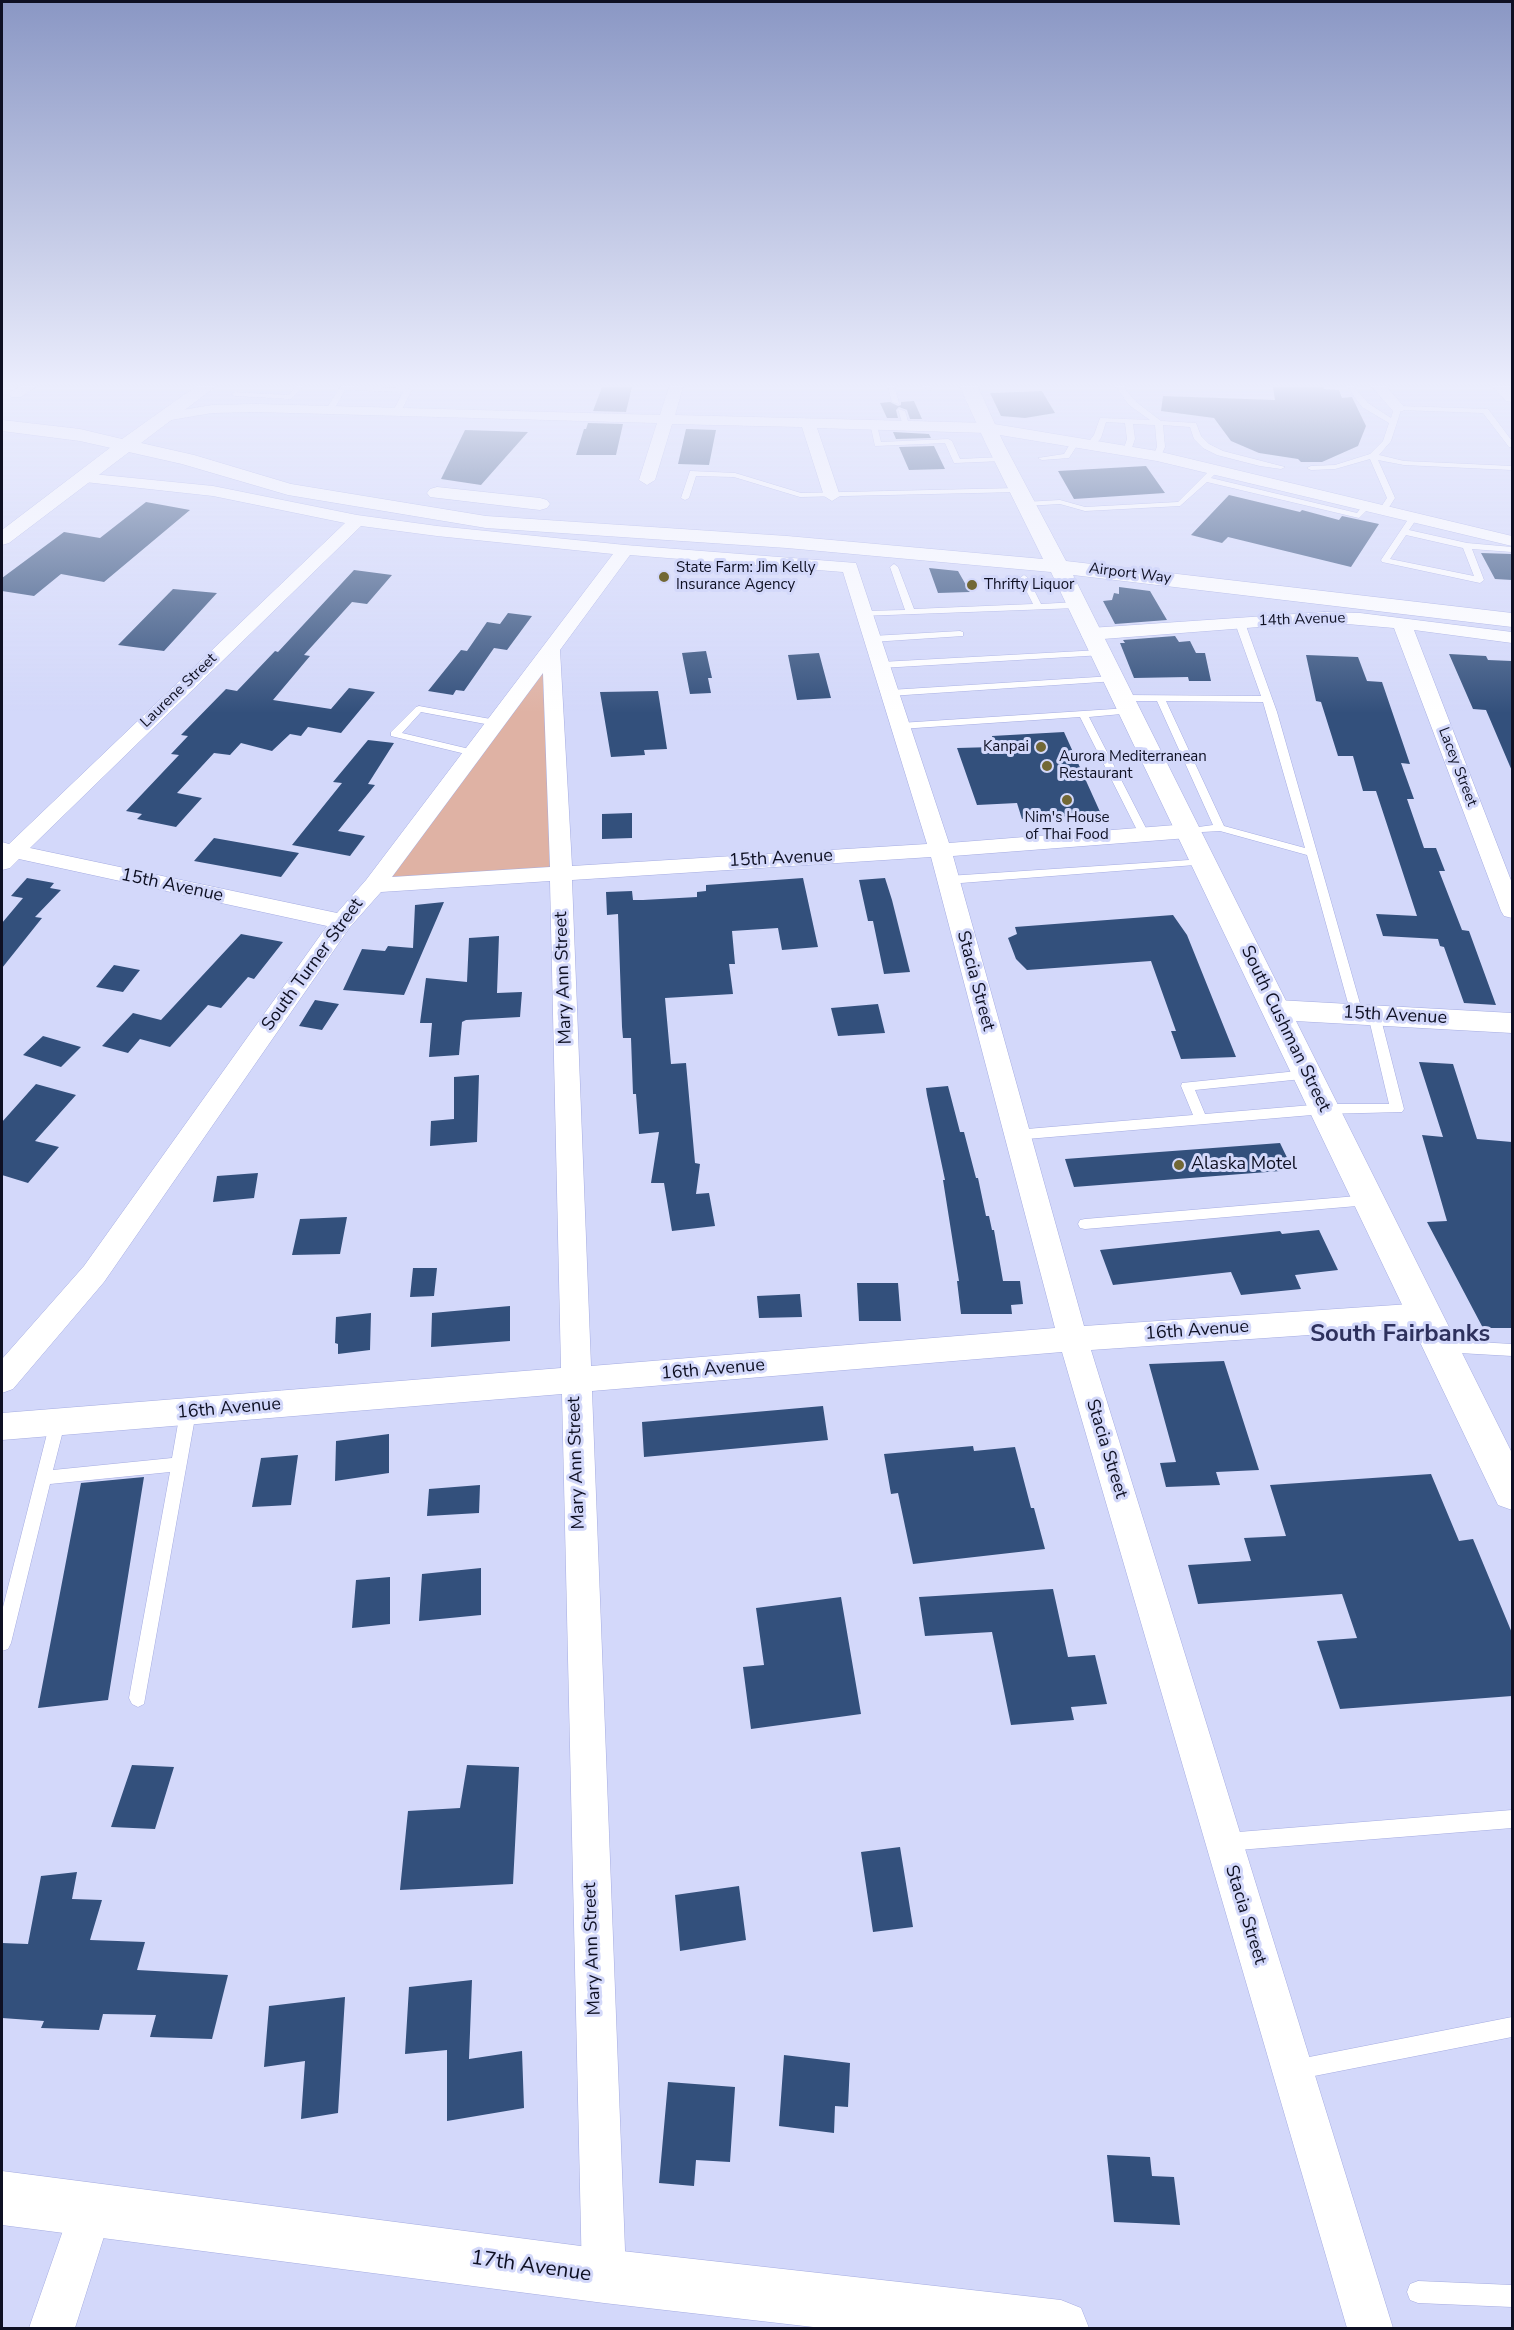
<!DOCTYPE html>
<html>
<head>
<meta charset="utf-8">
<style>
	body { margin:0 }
	#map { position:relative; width:1514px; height:2330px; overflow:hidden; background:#d3d8fa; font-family:"Nunito Sans",sans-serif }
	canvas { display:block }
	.frame { position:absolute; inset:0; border:3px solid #0e1023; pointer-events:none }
</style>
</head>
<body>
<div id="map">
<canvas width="1514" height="2330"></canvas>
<div class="frame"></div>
</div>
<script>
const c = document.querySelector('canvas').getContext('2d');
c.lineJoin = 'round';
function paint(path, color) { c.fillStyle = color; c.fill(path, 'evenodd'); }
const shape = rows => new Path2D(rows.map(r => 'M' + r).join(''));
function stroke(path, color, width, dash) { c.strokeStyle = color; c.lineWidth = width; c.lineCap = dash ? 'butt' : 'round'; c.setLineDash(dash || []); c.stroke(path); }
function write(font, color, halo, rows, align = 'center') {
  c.font = font + ' "Nunito Sans",sans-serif'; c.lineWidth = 6; c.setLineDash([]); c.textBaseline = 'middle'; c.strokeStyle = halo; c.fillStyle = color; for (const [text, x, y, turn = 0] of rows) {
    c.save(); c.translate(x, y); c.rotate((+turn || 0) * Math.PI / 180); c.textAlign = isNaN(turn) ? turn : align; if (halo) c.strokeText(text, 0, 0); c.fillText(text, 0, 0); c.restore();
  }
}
paint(shape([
	[551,650,561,872,374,885]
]), '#dfb2a4');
paint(shape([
	[602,387,632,387,626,412,593,411],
	[1273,387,1323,387,1324,389,1339,390,1342,398,1352,397,1366,426,1358,446,1322,462,1301,462,1298,459,1259,453,1231,441,1214,418,1161,411,1163,396,1275,400],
	[1042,391,1055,413,1025,418,1001,416,990,393],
	[914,401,922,419,910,419,907,410,899,407,896,410,898,418,887,418,880,403,890,402,898,406,901,405,901,402],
	[588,423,623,424,616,455,576,455,584,429,586,429],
	[686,429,716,430,709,465,678,464],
	[465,430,528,432,481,485,441,479],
	[893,432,929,434,931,438,896,439],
	[934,446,945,469,909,470,899,447],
	[1146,466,1165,493,1074,499,1058,471],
	[1229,495,1300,512,1302,510,1339,520,1342,516,1379,524,1351,567,1228,537,1222,543,1191,535],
	[146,502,190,510,104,582,61,574,34,596,2,591,2,578,64,532,100,538],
	[1481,553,1512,554,1512,580,1495,579],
	[929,568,958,571,970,592,938,593],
	[354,570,392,575,367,604,352,602,304,655,310,656,273,700,331,709,349,688,375,692,341,733,308,727,301,736,290,734,272,751,241,743,230,755,214,753,177,793,202,798,176,827,137,819,142,814,126,811,179,755,171,754,188,736,181,735,226,689,237,691,275,651,278,652],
	[1119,587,1150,591,1167,620,1115,624,1103,601,1112,600,1114,593,1119,594],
	[173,589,217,593,164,651,118,645],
	[508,613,532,616,507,650,494,648,464,691,456,690,453,695,428,691,461,650,467,651,487,622,500,624],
	[1175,636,1179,642,1190,641,1196,653,1205,653,1211,681,1189,681,1188,677,1134,678,1120,643,1125,643,1123,640],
	[706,651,712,678,708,678,711,693,690,694,682,653],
	[819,653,831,698,797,700,788,655],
	[1449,654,1486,656,1488,660,1512,661,1512,771,1486,710,1473,709],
	[1306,655,1358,657,1367,681,1382,682,1410,764,1401,763,1414,799,1407,799,1424,848,1436,848,1445,871,1439,871,1462,930,1469,931,1496,1005,1464,1003,1444,947,1440,946,1438,939,1383,936,1376,914,1417,916,1376,791,1363,791,1353,756,1338,756,1321,702,1316,701],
	[658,691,667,749,644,750,645,755,611,757,600,692],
	[1064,732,1101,814,1022,819,1017,803,977,805,957,748,994,747,992,736],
	[368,740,394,743,368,784,375,785,338,831,365,836,350,856,292,845,342,783,333,782],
	[632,813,632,838,602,839,602,814],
	[214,838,299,853,281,877,194,861],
	[27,878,54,883,50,888,61,890,35,917,42,918,2,968,2,923,23,898,11,896],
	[803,878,818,947,782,950,778,928,732,931,735,964,729,964,733,994,665,998,671,1064,686,1063,695,1163,700,1164,696,1194,709,1193,715,1226,672,1231,664,1183,651,1183,659,1132,639,1134,636,1094,633,1094,631,1038,623,1038,622,1027,618,914,607,915,606,892,632,891,633,900,643,900,697,897,697,892,706,891,706,885],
	[885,878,892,900,910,972,884,974,873,921,868,921,859,880],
	[444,902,404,995,343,990,362,949,385,951,388,946,413,948,415,905],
	[1173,915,1187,935,1236,1057,1181,1059,1171,1031,1176,1031,1151,961,1027,970,1016,959,1008,938,1017,934,1015,927],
	[241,934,283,942,254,979,248,977,221,1008,208,1005,170,1047,140,1039,128,1053,102,1046,133,1013,161,1020],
	[499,936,497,993,522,992,520,1017,466,1020,462,1022,459,1055,429,1057,432,1023,420,1023,426,978,467,982,469,938],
	[114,965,140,970,123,992,96,987],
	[315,1000,339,1004,322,1030,299,1026],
	[878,1004,885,1033,838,1036,831,1008],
	[43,1036,81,1047,61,1067,23,1055],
	[1419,1062,1453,1064,1477,1139,1512,1142,1512,1328,1483,1328,1427,1222,1447,1221,1422,1135,1443,1137],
	[479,1075,477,1142,430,1146,431,1121,454,1119,454,1077],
	[36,1084,76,1095,35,1141,59,1147,28,1183,2,1175,2,1122],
	[948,1086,960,1132,964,1132,976,1178,978,1178,986,1216,989,1216,992,1230,994,1230,1003,1281,1020,1281,1023,1304,1011,1305,1012,1314,961,1314,957,1281,959,1281,943,1180,945,1180,927,1095,926,1088],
	[1280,1143,1293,1170,1074,1187,1065,1159],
	[258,1173,254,1198,213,1202,217,1176],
	[347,1217,340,1254,292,1255,300,1219],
	[1319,1230,1338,1270,1295,1275,1301,1289,1241,1295,1231,1272,1113,1285,1100,1250,1280,1231,1282,1234],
	[413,1268,437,1268,434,1296,410,1297],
	[857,1283,898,1283,901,1321,859,1321],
	[800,1294,802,1317,759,1318,757,1296],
	[510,1306,510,1341,431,1347,432,1313],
	[371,1313,370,1350,338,1354,338,1344,335,1343,336,1317],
	[1224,1361,1259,1470,1216,1472,1220,1485,1166,1487,1160,1463,1176,1462,1149,1364],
	[823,1406,828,1440,644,1457,642,1422],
	[389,1434,389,1473,335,1481,336,1441],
	[973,1446,974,1451,1015,1447,1031,1508,1034,1508,1045,1549,913,1564,898,1493,891,1494,884,1454],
	[298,1455,291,1505,252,1507,261,1458],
	[1431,1474,1459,1541,1473,1539,1512,1633,1512,1696,1340,1709,1317,1641,1357,1638,1342,1594,1198,1604,1188,1565,1251,1561,1244,1538,1286,1536,1270,1485],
	[144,1477,108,1700,38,1708,81,1483],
	[480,1485,479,1513,427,1516,429,1489],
	[481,1568,481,1615,419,1621,422,1574],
	[390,1577,390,1624,352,1628,356,1580],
	[1053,1589,1068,1657,1095,1655,1107,1704,1071,1707,1074,1720,1011,1725,992,1632,925,1636,919,1597],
	[841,1597,861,1714,751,1729,743,1667,764,1665,756,1608],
	[132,1765,174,1767,155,1829,111,1827],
	[467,1765,519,1767,513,1884,400,1890,408,1811,460,1808],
	[900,1847,913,1927,873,1932,861,1852],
	[77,1872,72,1899,102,1900,90,1940,145,1942,137,1970,228,1975,212,2039,150,2037,156,2015,103,2014,99,2030,41,2028,44,2021,2,2018,2,1943,28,1944,41,1876],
	[739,1886,746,1940,680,1951,675,1895],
	[472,1980,469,2059,522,2051,524,2108,447,2121,447,2050,405,2054,409,1987],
	[345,1997,338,2113,301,2119,305,2061,264,2067,269,2006],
	[784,2055,850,2063,848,2107,835,2106,834,2133,779,2126],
	[668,2082,735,2087,730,2162,696,2160,694,2186,659,2183],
	[1107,2155,1150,2157,1152,2176,1174,2177,1180,2225,1114,2222]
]), '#33507c');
const lane = shape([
	[295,387,303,387,291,399,235,396,231,394,235,392,289,395,295,387],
	[340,387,408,388,412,390,399,415,392,413,403,392,345,390,332,413,326,413,325,411,340,387],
	[888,387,895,387,899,404,892,402,888,387],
	[923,387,930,387,932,389,928,391,923,387],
	[1116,387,1124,387,1135,401,1161,421,1196,423,1201,436,1209,444,1223,451,1285,467,1281,469,1260,466,1217,455,1203,448,1194,439,1190,427,1163,425,1165,447,1160,458,1157,458,1153,456,1157,447,1155,425,1133,424,1135,439,1130,453,1123,451,1127,439,1125,423,1106,422,1101,438,1094,446,1088,446,1087,444,1094,435,1100,418,1150,420,1129,405,1116,387],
	[1347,387,1354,387,1368,403,1391,418,1394,408,1398,406,1488,409,1512,441,1512,447,1509,447,1483,413,1401,410,1391,441,1379,455,1404,461,1512,466,1512,470,1404,465,1378,460,1395,498,1386,512,1380,512,1379,510,1387,498,1370,459,1335,469,1311,470,1307,468,1311,466,1335,465,1370,454,1383,441,1389,423,1362,407,1347,387],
	[898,409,905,411,910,428,903,426,898,409],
	[870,423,877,425,881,442,948,439,952,441,960,459,1002,457,1006,459,1002,461,954,463,945,443,875,446,870,423],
	[1073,439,1080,441,1069,458,1042,460,1038,458,1064,454,1073,439],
	[1213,467,1220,469,1211,478,1357,513,1364,504,1371,506,1359,518,1207,482,1180,506,1085,511,1060,504,1025,506,1021,504,1025,502,1060,500,1085,507,1178,502,1213,467],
	[690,471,735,473,801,493,1018,488,1022,490,1018,492,800,497,734,477,696,476,689,498,685,500,681,498,690,471],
	[1411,515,1418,517,1409,530,1467,543,1512,547,1512,552,1472,549,1484,580,1480,583,1382,562,1381,560,1411,515],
	[1406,535,1463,548,1474,576,1390,559,1406,535],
	[894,564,898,567,914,609,1033,604,1020,578,1024,575,1028,578,1041,604,1077,602,1081,605,1077,608,861,616,859,614,864,611,905,610,890,567,894,564],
	[1240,620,1245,623,1277,712,1363,1014,1361,1017,1357,1018,1351,1014,1307,855,1220,831,1184,833,1184,829,1213,825,1157,701,1122,701,1117,698,1122,695,1261,696,1235,623,1240,620],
	[1166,701,1263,702,1305,848,1224,826,1166,701],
	[960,631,963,632,963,636,872,642,867,639,872,636,960,631],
	[1100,650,1105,653,1103,655,881,668,876,665,881,662,1100,650],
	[1113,676,1118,679,1116,681,890,696,885,693,890,690,1113,676],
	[419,706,496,720,501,723,496,726,421,712,402,733,478,751,479,753,474,756,391,736,391,732,416,707,419,706],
	[1129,708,1134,711,1132,713,1089,717,1149,834,1144,837,1139,834,1080,717,900,729,895,726,900,723,1129,708],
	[1204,859,1208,860,1208,864,948,884,942,880,948,876,1204,859],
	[1374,1011,1380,1015,1404,1109,1402,1112,1324,1114,1015,1140,1008,1135,1015,1130,1193,1115,1181,1086,1182,1083,1307,1070,1312,1072,1313,1075,1312,1078,1195,1090,1205,1114,1324,1104,1389,1104,1368,1015,1374,1011],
	[1369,1195,1374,1196,1376,1200,1374,1204,1369,1205,1085,1229,1080,1228,1078,1224,1080,1220,1085,1219,1369,1195],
	[1442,1340,1512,1344,1512,1356,1442,1352,1437,1350,1435,1346,1437,1342,1442,1340],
	[188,1405,193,1407,196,1412,144,1704,138,1707,132,1704,129,1698,170,1472,50,1484,11,1643,8,1649,2,1651,2,1611,51,1418,57,1416,63,1418,65,1423,53,1470,172,1458,180,1412,183,1407,188,1405],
	[1512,1810,1512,1828,1226,1851,1219,1849,1217,1842,1219,1835,1226,1833,1512,1810],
	[1512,2017,1512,2037,1294,2080,1287,2077,1284,2070,1287,2063,1294,2060,1512,2017],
	[1418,2281,1512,2285,1512,2307,1418,2303,1410,2300,1407,2292,1410,2284,1418,2281]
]);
const street = shape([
	[19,387,36,387,21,397,11,397,9,394,11,391,19,387],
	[669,387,683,387,675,415,988,423,1157,451,1512,536,1512,546,1157,461,988,433,817,428,840,496,832,501,824,496,802,427,672,424,655,480,647,485,639,480,657,423,256,412,212,413,165,421,158,417,165,413,212,405,256,404,660,415,669,387],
	[1372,387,1387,387,1405,408,1403,411,1393,411,1372,387],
	[82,473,213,486,357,515,437,526,625,545,856,563,949,843,1188,824,1196,826,1199,831,1196,836,1188,838,953,856,1084,1326,1425,1303,1435,1306,1440,1315,1435,1324,1425,1327,1091,1350,1393,2328,1347,2328,1062,1352,592,1391,626,2276,620,2292,604,2298,588,2292,582,2276,562,1394,2,1440,2,1413,561,1368,550,881,381,892,350,927,104,1282,13,1389,2,1393,2,1359,84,1266,327,926,19,859,10,868,2,870,2,842,9,844,345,523,213,496,76,481,74,478,76,475,82,473],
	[361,526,437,536,613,554,366,880,337,913,30,848,361,526],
	[630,555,843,572,927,844,572,866,560,650,630,555],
	[543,673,550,867,392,877,543,673],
	[931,857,1055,1328,591,1366,572,880,931,857],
	[1324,612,1360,613,1512,632,1512,643,1414,630,1512,883,1512,918,1504,916,1501,911,1394,628,1324,622,1090,640,1083,638,1081,634,1083,630,1090,628,1324,612],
	[91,2186,106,2193,113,2208,75,2328,29,2328,76,2193,91,2186]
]);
const secondary = shape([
	[1493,387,1512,387,1512,402,1506,401,1493,387],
	[126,439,133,441,135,445,133,449,9,543,2,545,2,530,119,441,126,439],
	[1277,1000,1512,1013,1512,1033,1277,1020,1266,1017,1262,1010,1266,1003,1277,1000],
	[2,2171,604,2249,1061,2300,1081,2308,1089,2328,822,2328,604,2303,2,2225,2,2171]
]);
const primary = shape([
	[195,387,215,387,141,443,194,455,291,484,486,516,787,536,1043,559,986,444,960,387,978,387,1004,444,1066,561,1512,613,1512,627,1073,575,1512,1453,1512,1510,1498,1505,1051,572,787,548,486,528,288,495,182,464,80,441,2,431,2,420,80,429,122,439,195,387],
	[437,487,540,498,547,500,550,504,547,508,540,510,430,497,427,493,430,489,437,487]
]);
stroke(lane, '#a5ace1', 1);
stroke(street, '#a5ace1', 1);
stroke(secondary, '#a5ace1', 1);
stroke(primary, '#a5ace1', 1);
paint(lane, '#fff');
paint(street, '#fff');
paint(secondary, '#fff');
paint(primary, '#fff');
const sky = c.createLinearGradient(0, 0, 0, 713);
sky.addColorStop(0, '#8a97c4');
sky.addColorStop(0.54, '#ebedfd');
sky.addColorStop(1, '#ebedfd00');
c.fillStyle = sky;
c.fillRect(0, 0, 1514, 713);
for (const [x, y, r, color] of [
	[664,577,6,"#726835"],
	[972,585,6,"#726835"],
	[1041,747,6,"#726835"],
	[1047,766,6,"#726835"],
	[1067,800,6,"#726835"],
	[1179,1165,6,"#726835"]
]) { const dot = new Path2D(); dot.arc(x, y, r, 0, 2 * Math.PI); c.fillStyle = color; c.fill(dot); stroke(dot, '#d3d8fa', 2); }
write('15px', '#0e1023', '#d3d8fa', [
	["State Farm: Jim Kelly",676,568],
	["Insurance Agency",676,585],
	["Thrifty Liquor",984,585],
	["Kanpai",1029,747,"right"],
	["Aurora Mediterranean",1059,757],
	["Restaurant",1059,774],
	["Nim's House",1067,818,"center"],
	["of Thai Food",1067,835,"center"]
], 'left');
write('15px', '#0e1023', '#d3d8fa', [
	["Airport Way",1130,574,7],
	["14th Avenue",1302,620,-2],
	["Laurene Street",179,691,-44],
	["Lacey Street",1457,767,69]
]);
write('18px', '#0e1023', '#d3d8fa', [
	["15th Avenue",781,859,-3],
	["15th Avenue",172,886,12],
	["South Turner Street",313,965,-54],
	["Mary Ann Street",564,978,-92],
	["Stacia Street",975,981,75],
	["15th Avenue",1395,1016,3],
	["South Cushman Street",1285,1029,64],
	["16th Avenue",1197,1331,-4],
	["16th Avenue",713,1370,-5],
	["16th Avenue",229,1409,-5],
	["Stacia Street",1106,1449,73],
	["Mary Ann Street",577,1463,-92],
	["Stacia Street",1245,1915,73],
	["Mary Ann Street",593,1949,-92]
]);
write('18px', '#0e1023', '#d3d8fa', [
	["Alaska Motel",1191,1165]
], 'left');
write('21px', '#0e1023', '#d3d8fa', [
	["17th Avenue",531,2267,8]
]);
write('bold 24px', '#2e315d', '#d3d8fa', [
	["South Fairbanks",1400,1335]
]);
</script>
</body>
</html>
